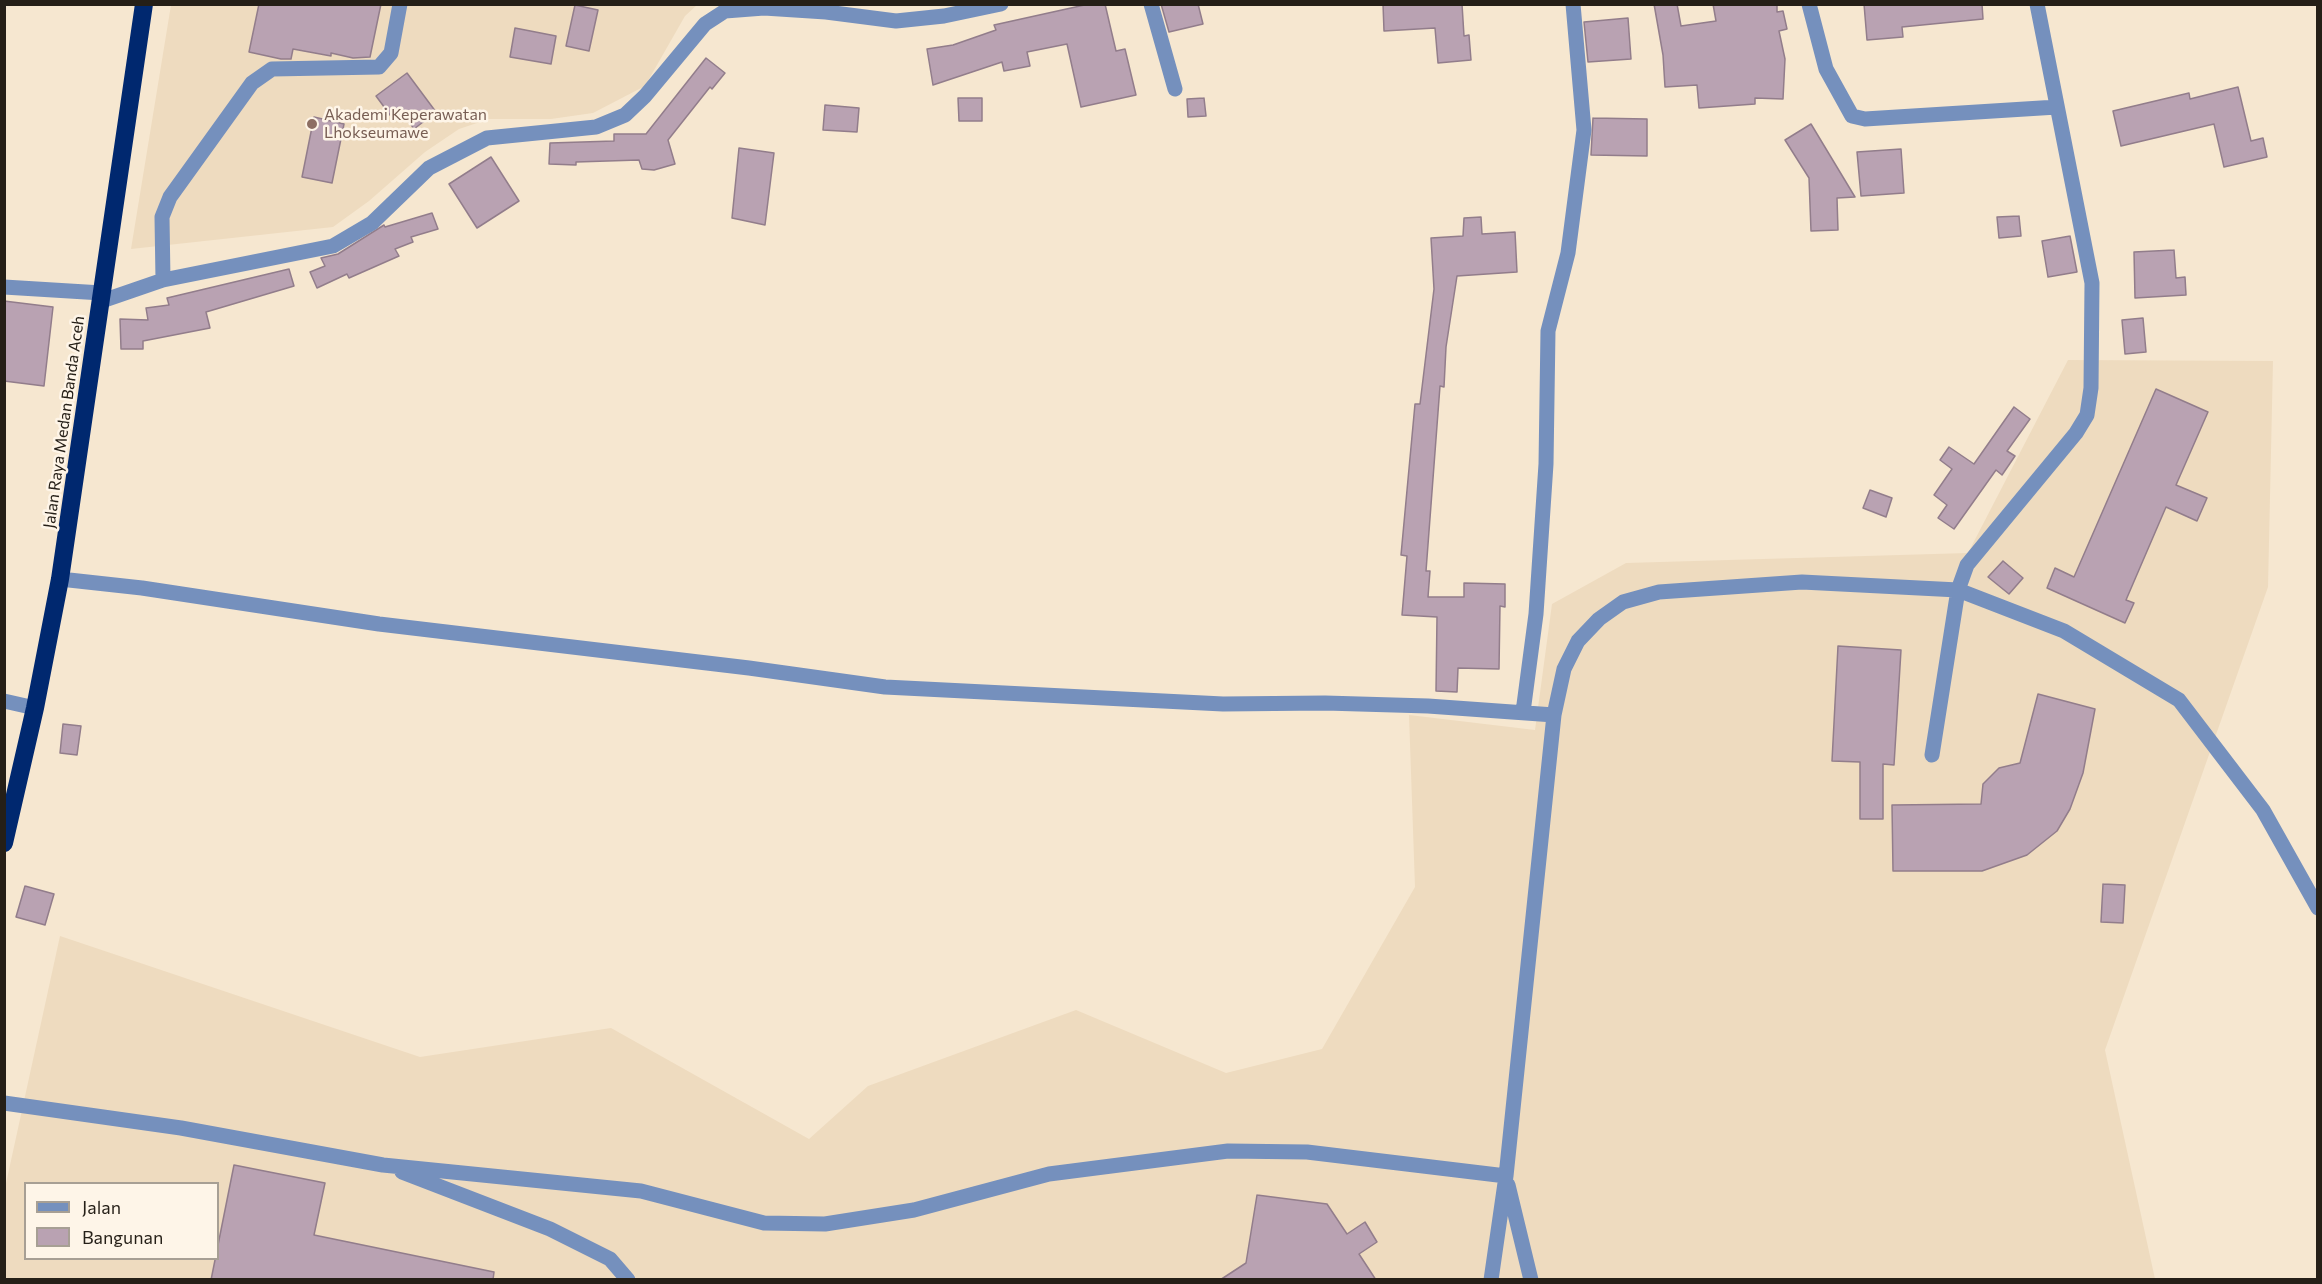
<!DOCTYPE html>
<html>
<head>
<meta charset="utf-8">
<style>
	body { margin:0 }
	#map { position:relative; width:2322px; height:1284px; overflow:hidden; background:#f6e7d0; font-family:Commissioner,sans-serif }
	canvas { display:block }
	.frame { position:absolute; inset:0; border:6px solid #251f17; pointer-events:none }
	.legend { position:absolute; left:24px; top:1182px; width:195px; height:78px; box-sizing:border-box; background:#fef5e8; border:2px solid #a79f94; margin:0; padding:8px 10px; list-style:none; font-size:18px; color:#251f17 }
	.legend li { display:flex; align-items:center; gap:12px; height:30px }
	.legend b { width:30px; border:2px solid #a79f94 }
</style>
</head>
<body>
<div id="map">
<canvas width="2322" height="1284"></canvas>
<div class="frame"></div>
<ul class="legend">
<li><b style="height:8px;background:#7590bd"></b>Jalan</li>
<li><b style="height:16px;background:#b9a2b2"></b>Bangunan</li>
</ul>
</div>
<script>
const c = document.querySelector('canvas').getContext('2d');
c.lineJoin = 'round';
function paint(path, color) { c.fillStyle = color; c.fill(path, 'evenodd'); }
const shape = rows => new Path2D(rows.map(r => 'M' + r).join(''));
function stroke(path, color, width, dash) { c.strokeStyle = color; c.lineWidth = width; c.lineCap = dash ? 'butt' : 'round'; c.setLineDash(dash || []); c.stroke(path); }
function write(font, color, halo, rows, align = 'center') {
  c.font = font + ' Commissioner,sans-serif'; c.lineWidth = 5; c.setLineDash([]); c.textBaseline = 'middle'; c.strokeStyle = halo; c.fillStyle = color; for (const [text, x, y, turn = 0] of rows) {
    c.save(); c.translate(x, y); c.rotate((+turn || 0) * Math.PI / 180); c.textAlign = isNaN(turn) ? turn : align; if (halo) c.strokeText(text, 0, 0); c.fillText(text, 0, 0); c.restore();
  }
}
paint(shape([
	[171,5,697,5,685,16,645,86,593,113,551,119,489,119,459,129,425,152,369,201,333,227,131,249],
	[2068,360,2273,361,2268,587,2105,1050,2155,1279,5,1280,5,1188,60,936,420,1057,611,1028,809,1139,868,1086,1076,1010,1226,1073,1322,1049,1415,887,1409,715,1535,730,1552,604,1626,563,1968,553],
	[26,1184,218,1184,218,1258,26,1258]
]), '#eedbbf');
const building = shape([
	[259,4,381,4,370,57,353,58,331,53,331,56,293,49,291,59,281,59,249,52,259,4],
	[1089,4,1105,4,1116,51,1125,49,1136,95,1081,107,1067,44,1027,52,1030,66,1004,71,1002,62,933,85,927,49,953,45,996,30,994,25,1089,4],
	[1161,4,1198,4,1203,24,1169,32,1161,4],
	[1383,4,1462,4,1464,36,1469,35,1471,60,1438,63,1435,28,1384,31,1383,4],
	[1654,4,1677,4,1681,26,1716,21,1713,4,1777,4,1777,12,1783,11,1787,29,1779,31,1785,59,1783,99,1755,98,1755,104,1699,108,1697,85,1665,87,1663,55,1654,4],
	[1864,4,1982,4,1983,19,1902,27,1903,37,1867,40,1864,4],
	[575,5,598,10,589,51,566,46,575,5],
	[1628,18,1631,59,1588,62,1584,22,1628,18],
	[515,28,556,36,551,64,510,57,515,28],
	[706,58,725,73,712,89,710,87,668,140,675,164,654,170,642,169,639,160,576,162,576,165,549,164,550,143,614,141,614,134,646,134,706,58],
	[407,73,436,112,414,129,404,114,393,119,376,96,407,73],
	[2238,87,2251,141,2263,138,2267,157,2224,167,2214,124,2121,146,2113,111,2189,93,2190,99,2238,87],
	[958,98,982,98,982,121,959,121,958,98],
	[1204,98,1206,116,1188,117,1187,99,1204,98],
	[825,105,859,108,857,132,823,130,825,105],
	[314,117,344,124,332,183,302,177,314,117],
	[1593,118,1647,119,1647,156,1591,155,1593,118],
	[1811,124,1855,197,1837,198,1838,230,1811,231,1809,178,1785,140,1811,124],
	[739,148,774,153,765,225,732,218,739,148],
	[1901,149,1904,193,1861,196,1857,152,1901,149],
	[491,157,519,201,477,228,449,184,491,157],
	[432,213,438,229,411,237,413,242,395,249,399,256,349,278,347,274,317,288,310,272,325,266,321,258,338,254,384,225,385,227,432,213],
	[2019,216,2021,236,1999,238,1997,217,2019,216],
	[1481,217,1482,234,1515,232,1517,272,1457,276,1446,347,1444,387,1440,386,1426,571,1430,571,1428,597,1464,597,1464,583,1505,584,1505,607,1500,606,1499,669,1458,668,1457,692,1436,691,1437,617,1402,615,1407,556,1401,555,1415,404,1420,404,1434,289,1431,238,1463,236,1464,218,1481,217],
	[2070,236,2077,272,2048,277,2042,241,2070,236],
	[2174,250,2176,278,2185,277,2186,295,2135,298,2134,252,2174,250],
	[289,269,294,286,206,312,210,328,143,341,143,349,121,349,120,319,148,320,146,308,169,305,167,298,289,269],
	[4,301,53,307,44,386,4,381,4,301],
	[2143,318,2146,352,2125,354,2122,320,2143,318],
	[2156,389,2208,412,2176,485,2207,498,2197,521,2166,507,2126,600,2134,603,2125,623,2047,588,2055,568,2074,577,2156,389],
	[2014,407,2030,419,2007,451,2015,456,2002,475,1996,470,1954,529,1938,518,1947,505,1934,495,1952,469,1940,460,1949,447,1974,464,2014,407],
	[1870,490,1892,498,1886,517,1863,508,1870,490],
	[2003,561,2023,578,2009,594,1988,577,2003,561],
	[1838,646,1901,650,1894,765,1883,764,1883,819,1860,819,1860,762,1832,761,1838,646],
	[2038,694,2095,709,2083,773,2070,809,2057,831,2027,855,1982,871,1893,871,1892,805,1981,804,1983,784,1999,768,2020,763,2038,694],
	[63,724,81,726,77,755,60,753,63,724],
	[2103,884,2125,885,2123,923,2101,922,2103,884],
	[25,886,54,894,45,925,16,917,25,886],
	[234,1165,325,1183,314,1235,494,1272,493,1280,211,1280,234,1165],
	[1257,1195,1327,1204,1347,1234,1365,1222,1377,1242,1359,1254,1376,1280,1220,1280,1246,1263,1257,1195]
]);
paint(building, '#b9a2b2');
stroke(building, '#927d8b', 1.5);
stroke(shape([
	[1151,4,1175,89],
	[1809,4,1826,69,1852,116,1865,119,2057,107],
	[163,280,162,217,170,197,252,83,272,69,379,67,391,53,400,4],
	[4,287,102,293],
	[102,301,163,280,333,246,372,223,429,168,487,138,596,127,625,115,645,96,705,24,725,11,764,8,826,12,896,21,944,16,1001,4],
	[60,579,142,588,379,624,749,668,885,687,1223,704,1325,703,1428,706,1554,715],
	[4,701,35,708],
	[1523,712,1536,614,1546,464,1548,331,1568,253,1584,130,1573,4],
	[1932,755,1958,590,1967,565,2076,433,2087,415,2091,388,2092,283,2037,4],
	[4,1103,181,1128,383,1165,641,1191,764,1223,825,1224,914,1210,1049,1174,1228,1151,1307,1152,1506,1176],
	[402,1172,550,1229,610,1259,628,1280],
	[1508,1185,1531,1280],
	[1491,1280,1506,1176,1554,715,1564,669,1578,641,1599,619,1623,602,1659,592,1802,582,1958,590,2064,631,2179,700,2263,810,2318,908]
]), '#7590bd', 15);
stroke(shape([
	[4,843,35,708,60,579,144,4]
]), '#00286f', 18);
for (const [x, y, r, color] of [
	[312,124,6,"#8d6e63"]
]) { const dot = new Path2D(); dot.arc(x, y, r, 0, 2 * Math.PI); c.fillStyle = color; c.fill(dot); stroke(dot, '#fef5e8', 2); }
write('16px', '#785e54', '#fef5e8', [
	["Akademi Keperawatan",324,115],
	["Lhokseumawe",324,133]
], 'left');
write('16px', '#251f17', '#fef5e8', [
	["Jalan Raya Medan Banda Aceh",64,422,-82]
]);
</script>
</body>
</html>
